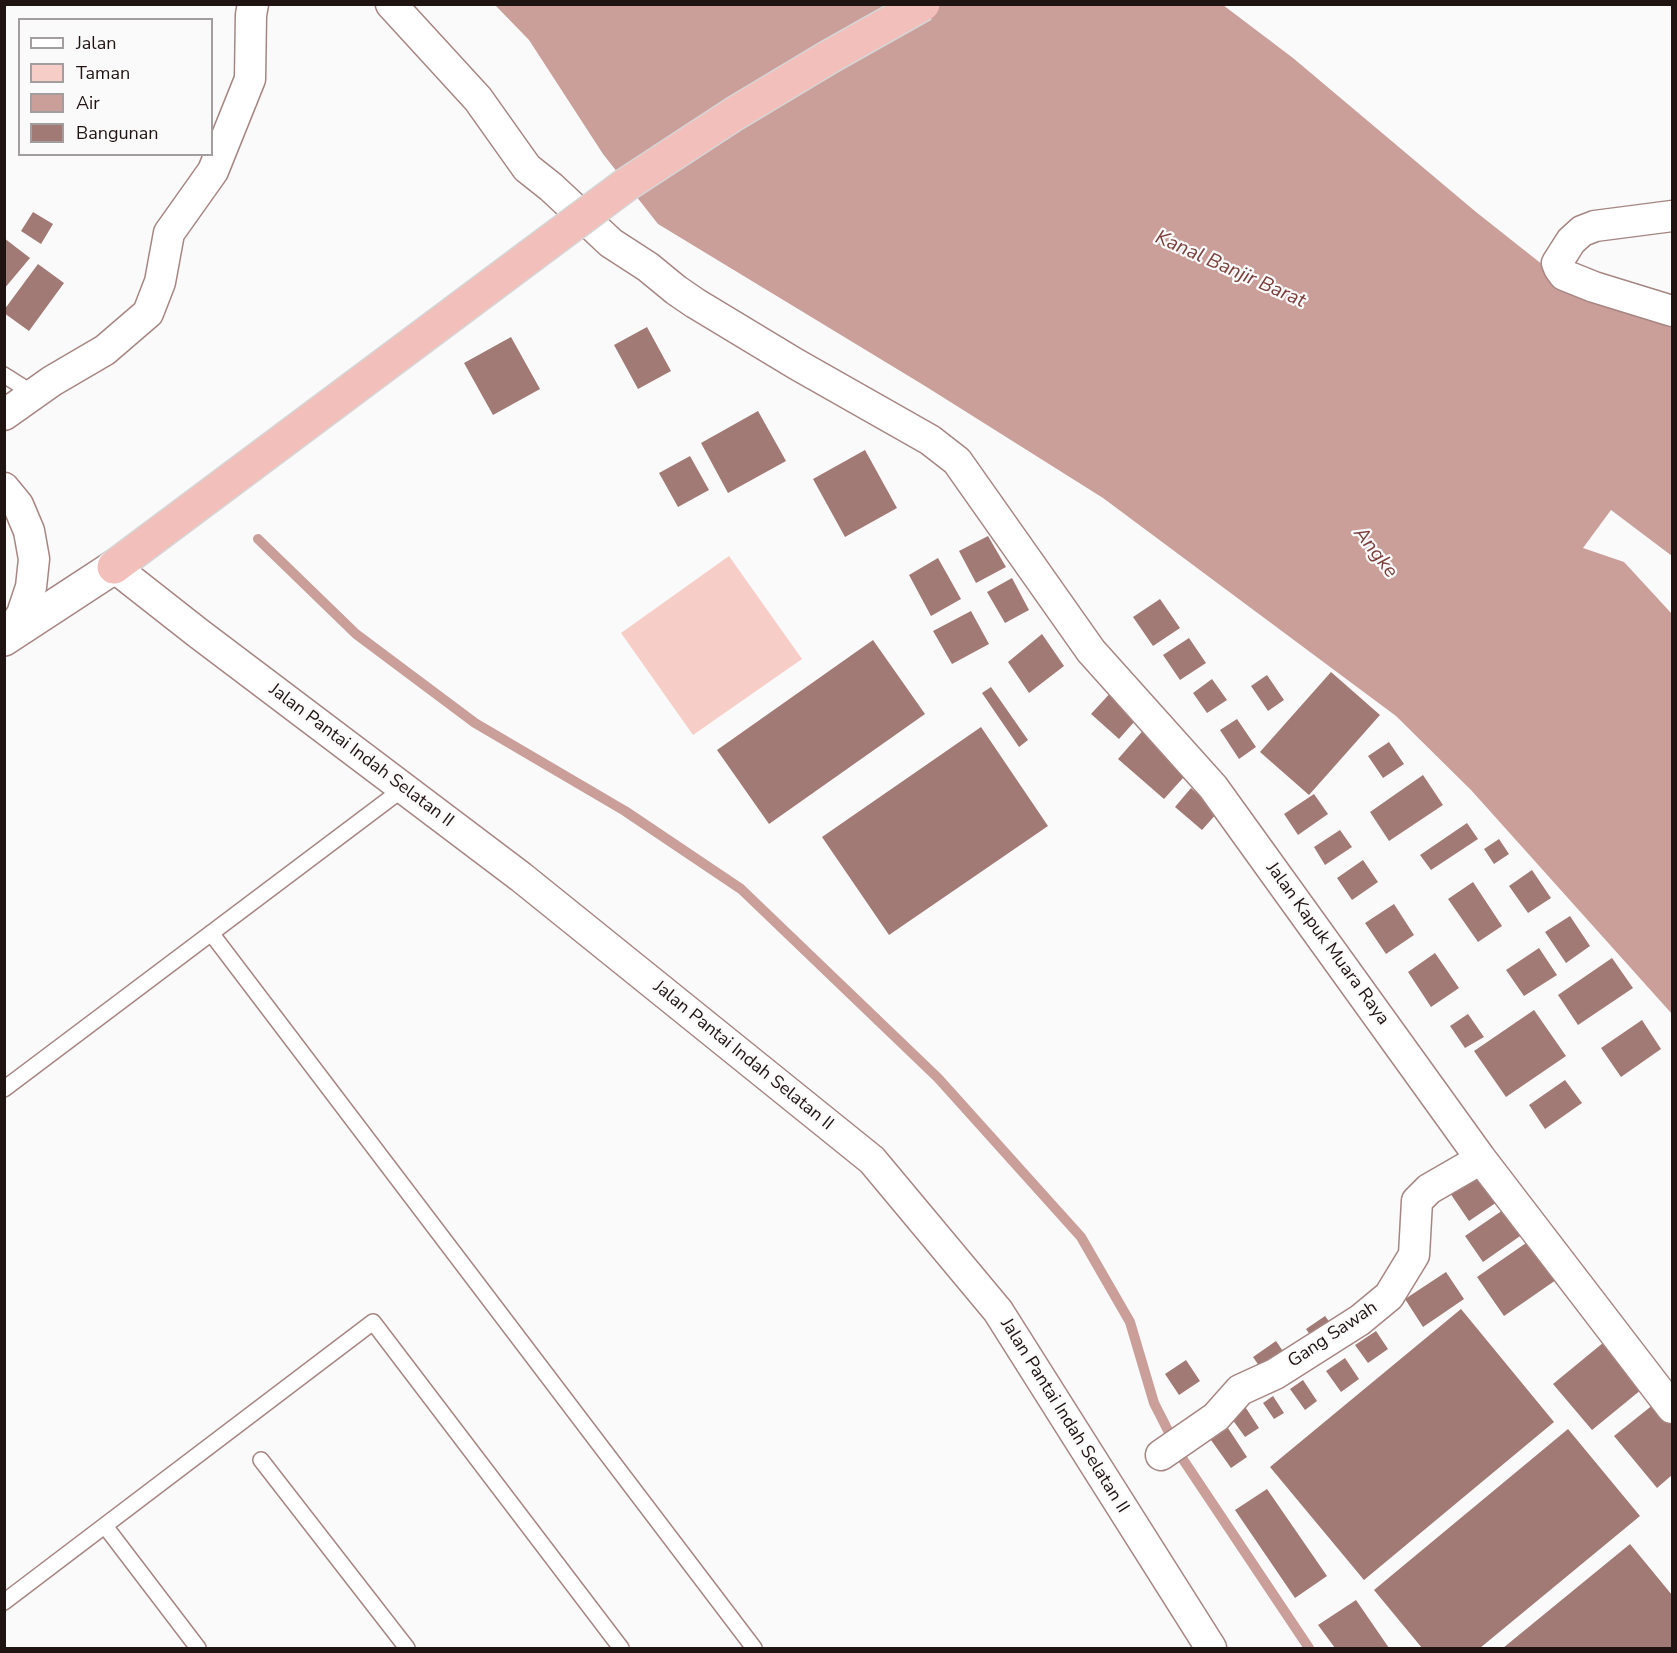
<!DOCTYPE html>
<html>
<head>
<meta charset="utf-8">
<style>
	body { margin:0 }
	#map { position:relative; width:1677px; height:1653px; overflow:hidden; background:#fafafa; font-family:"Nunito Sans",sans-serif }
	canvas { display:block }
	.frame { position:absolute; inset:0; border:6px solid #201413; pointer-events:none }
	.legend { position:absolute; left:18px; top:18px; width:195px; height:138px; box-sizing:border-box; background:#fafafa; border:2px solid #a39e9e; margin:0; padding:8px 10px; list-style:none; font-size:18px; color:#201413 }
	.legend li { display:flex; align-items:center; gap:12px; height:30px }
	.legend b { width:30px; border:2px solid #a39e9e }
</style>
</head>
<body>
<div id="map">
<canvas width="1677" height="1653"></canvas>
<div class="frame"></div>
<ul class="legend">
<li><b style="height:8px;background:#fff"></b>Jalan</li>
<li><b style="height:16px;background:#f7cdc8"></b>Taman</li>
<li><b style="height:16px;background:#ca9f9a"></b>Air</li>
<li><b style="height:16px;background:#a27a75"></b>Bangunan</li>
</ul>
</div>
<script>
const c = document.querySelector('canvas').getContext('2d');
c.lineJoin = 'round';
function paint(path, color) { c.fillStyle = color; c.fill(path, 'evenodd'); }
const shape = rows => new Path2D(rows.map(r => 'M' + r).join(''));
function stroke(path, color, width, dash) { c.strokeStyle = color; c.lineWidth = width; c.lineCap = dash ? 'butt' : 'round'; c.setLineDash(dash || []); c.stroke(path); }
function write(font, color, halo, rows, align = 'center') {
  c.font = font + ' "Nunito Sans",sans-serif'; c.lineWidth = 4.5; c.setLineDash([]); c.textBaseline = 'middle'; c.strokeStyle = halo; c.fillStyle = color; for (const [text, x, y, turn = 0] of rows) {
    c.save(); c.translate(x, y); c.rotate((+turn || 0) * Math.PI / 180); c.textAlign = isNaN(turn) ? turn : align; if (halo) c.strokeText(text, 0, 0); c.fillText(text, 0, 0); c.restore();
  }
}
paint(shape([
	[729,556,802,659,693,735,621,633]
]), '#f7cdc8');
paint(shape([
	[495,5,1223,5,1293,58,1476,212,1567,284,1672,322,1672,556,1611,510,1583,548,1624,562,1672,614,1672,1014,1471,790,1396,716,1103,498,925,386,658,224,603,154,529,40]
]), '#ca9f9a');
stroke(shape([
	[258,539,356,634,475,723,625,811,741,889,938,1078,1081,1237,1130,1322,1154,1403,1182,1458,1309,1648]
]), '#ca9f9a', 10);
paint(shape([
	[33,212,53,224,41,244,21,231],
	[4,238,30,258,4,289],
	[38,264,64,283,29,331,4,313,4,310],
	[647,327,671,371,638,389,614,345],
	[511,337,540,389,493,415,464,363],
	[758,411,786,461,728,493,701,443],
	[865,450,897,508,845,537,813,479],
	[690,456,709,490,678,507,659,473],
	[988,536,1006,567,976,583,959,551],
	[938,558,961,599,931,616,909,575],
	[1012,578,1029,610,1005,623,987,592],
	[1160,599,1180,628,1153,646,1133,617],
	[971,611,989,644,952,664,933,631],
	[1042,634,1064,666,1029,693,1008,662],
	[1189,638,1206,663,1180,680,1163,655],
	[873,640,925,714,769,824,717,750],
	[1331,672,1380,715,1309,795,1260,752],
	[1267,675,1284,700,1268,711,1251,686],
	[1212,679,1227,700,1207,713,1193,693],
	[991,687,1028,740,1019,747,982,693],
	[1114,689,1142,713,1119,739,1091,714],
	[1237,719,1256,747,1239,759,1220,730],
	[981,727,1048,826,889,935,822,837],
	[1146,727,1192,768,1164,799,1118,759],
	[1389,742,1404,764,1383,778,1368,756],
	[1423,775,1443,805,1389,841,1370,812],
	[1191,788,1218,812,1202,830,1175,807],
	[1314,794,1328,814,1298,835,1284,814],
	[1467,823,1478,839,1431,870,1420,855],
	[1340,830,1352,847,1325,865,1314,847],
	[1499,839,1509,854,1494,864,1484,849],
	[1363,860,1378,882,1352,900,1337,878],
	[1532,870,1551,898,1528,913,1509,886],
	[1473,882,1502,926,1478,942,1448,899],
	[1394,904,1414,935,1386,954,1365,923],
	[1570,916,1590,946,1566,963,1545,932],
	[1539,948,1557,975,1524,996,1506,970],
	[1435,953,1459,988,1431,1007,1408,972],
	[1612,958,1633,988,1578,1025,1558,995],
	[1534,1010,1566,1056,1506,1097,1474,1051],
	[1468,1014,1484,1037,1465,1048,1450,1026],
	[1642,1020,1661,1049,1621,1077,1601,1048],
	[1565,1080,1582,1103,1545,1129,1529,1105],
	[1484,1170,1503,1198,1469,1221,1450,1193],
	[1506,1208,1523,1234,1483,1262,1465,1236],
	[1529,1241,1556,1280,1504,1316,1477,1277],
	[1446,1272,1464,1299,1423,1327,1405,1299],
	[1461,1309,1554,1422,1364,1580,1270,1467],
	[1325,1316,1334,1328,1315,1342,1306,1329],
	[1376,1331,1388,1349,1368,1363,1355,1345],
	[1609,1338,1647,1385,1592,1430,1553,1384],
	[1276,1341,1287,1357,1264,1373,1253,1357],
	[1345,1358,1359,1379,1341,1392,1326,1371],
	[1186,1360,1200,1381,1179,1395,1165,1374],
	[1303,1380,1317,1401,1305,1410,1290,1389],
	[1273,1396,1284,1413,1274,1419,1263,1403],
	[1242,1402,1259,1428,1245,1437,1227,1412],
	[1654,1404,1672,1425,1672,1475,1657,1488,1614,1436],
	[1228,1428,1247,1457,1231,1468,1211,1440],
	[1568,1429,1640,1516,1480,1648,1422,1648,1374,1590],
	[1267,1489,1327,1576,1295,1598,1235,1510],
	[1630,1544,1672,1595,1672,1648,1503,1648],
	[1356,1600,1389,1648,1335,1648,1318,1625]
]), '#a27a75');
const service = shape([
	[4,375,34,394],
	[211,933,754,1648],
	[4,1089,404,788],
	[261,1460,407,1648],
	[105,1526,198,1648],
	[4,1602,373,1322,621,1648]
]);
const minor = shape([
	[391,4,478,99,527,168,551,187,611,243,648,267,676,290,695,303,796,364,930,440,957,461,1091,651,1213,787,1481,1159,1672,1408],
	[1672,216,1595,226,1582,231,1571,241,1557,263,1559,268,1564,275,1594,287,1672,311],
	[4,415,52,381,105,350,148,313,160,282,169,233,213,171,250,79,251,15,253,4],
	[4,488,18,505,29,531,34,559,31,587,22,614,6,638],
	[114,567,198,633,521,877,872,1160,998,1311,1211,1648],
	[1161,1455,1216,1417,1240,1390,1275,1374,1360,1320,1389,1296,1414,1255,1417,1201,1429,1189,1481,1159]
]);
const tertiary = shape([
	[4,639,114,567]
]);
const motorway = shape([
	[114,567,529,257]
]);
stroke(service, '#a68683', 18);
stroke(minor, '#a68683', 33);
stroke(tertiary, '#a68683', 36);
stroke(motorway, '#d7d5d5', 36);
stroke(service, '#fff', 15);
stroke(minor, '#fff', 30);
stroke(tertiary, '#fff', 33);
stroke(motorway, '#f2bfba', 33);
const motorwayBridge = shape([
	[529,257,627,184,734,114,829,57,923,4]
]);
stroke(motorwayBridge, '#d7d5d5', 36, []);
stroke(motorwayBridge, '#f2bfba', 33);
write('18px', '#201413', '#fafafa', [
	["Jalan Pantai Indah Selatan II",361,756,37],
	["Jalan Kapuk Muara Raya",1327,944,54],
	["Jalan Pantai Indah Selatan II",743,1056,39],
	["Gang Sawah",1333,1335,-34],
	["Jalan Pantai Indah Selatan II",1064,1416,58]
]);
write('italic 20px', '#7a3f3b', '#fafafa', [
	["Kanal Banjir Barat",1230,270,24],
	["Angke",1375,553,52]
]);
</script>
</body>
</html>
